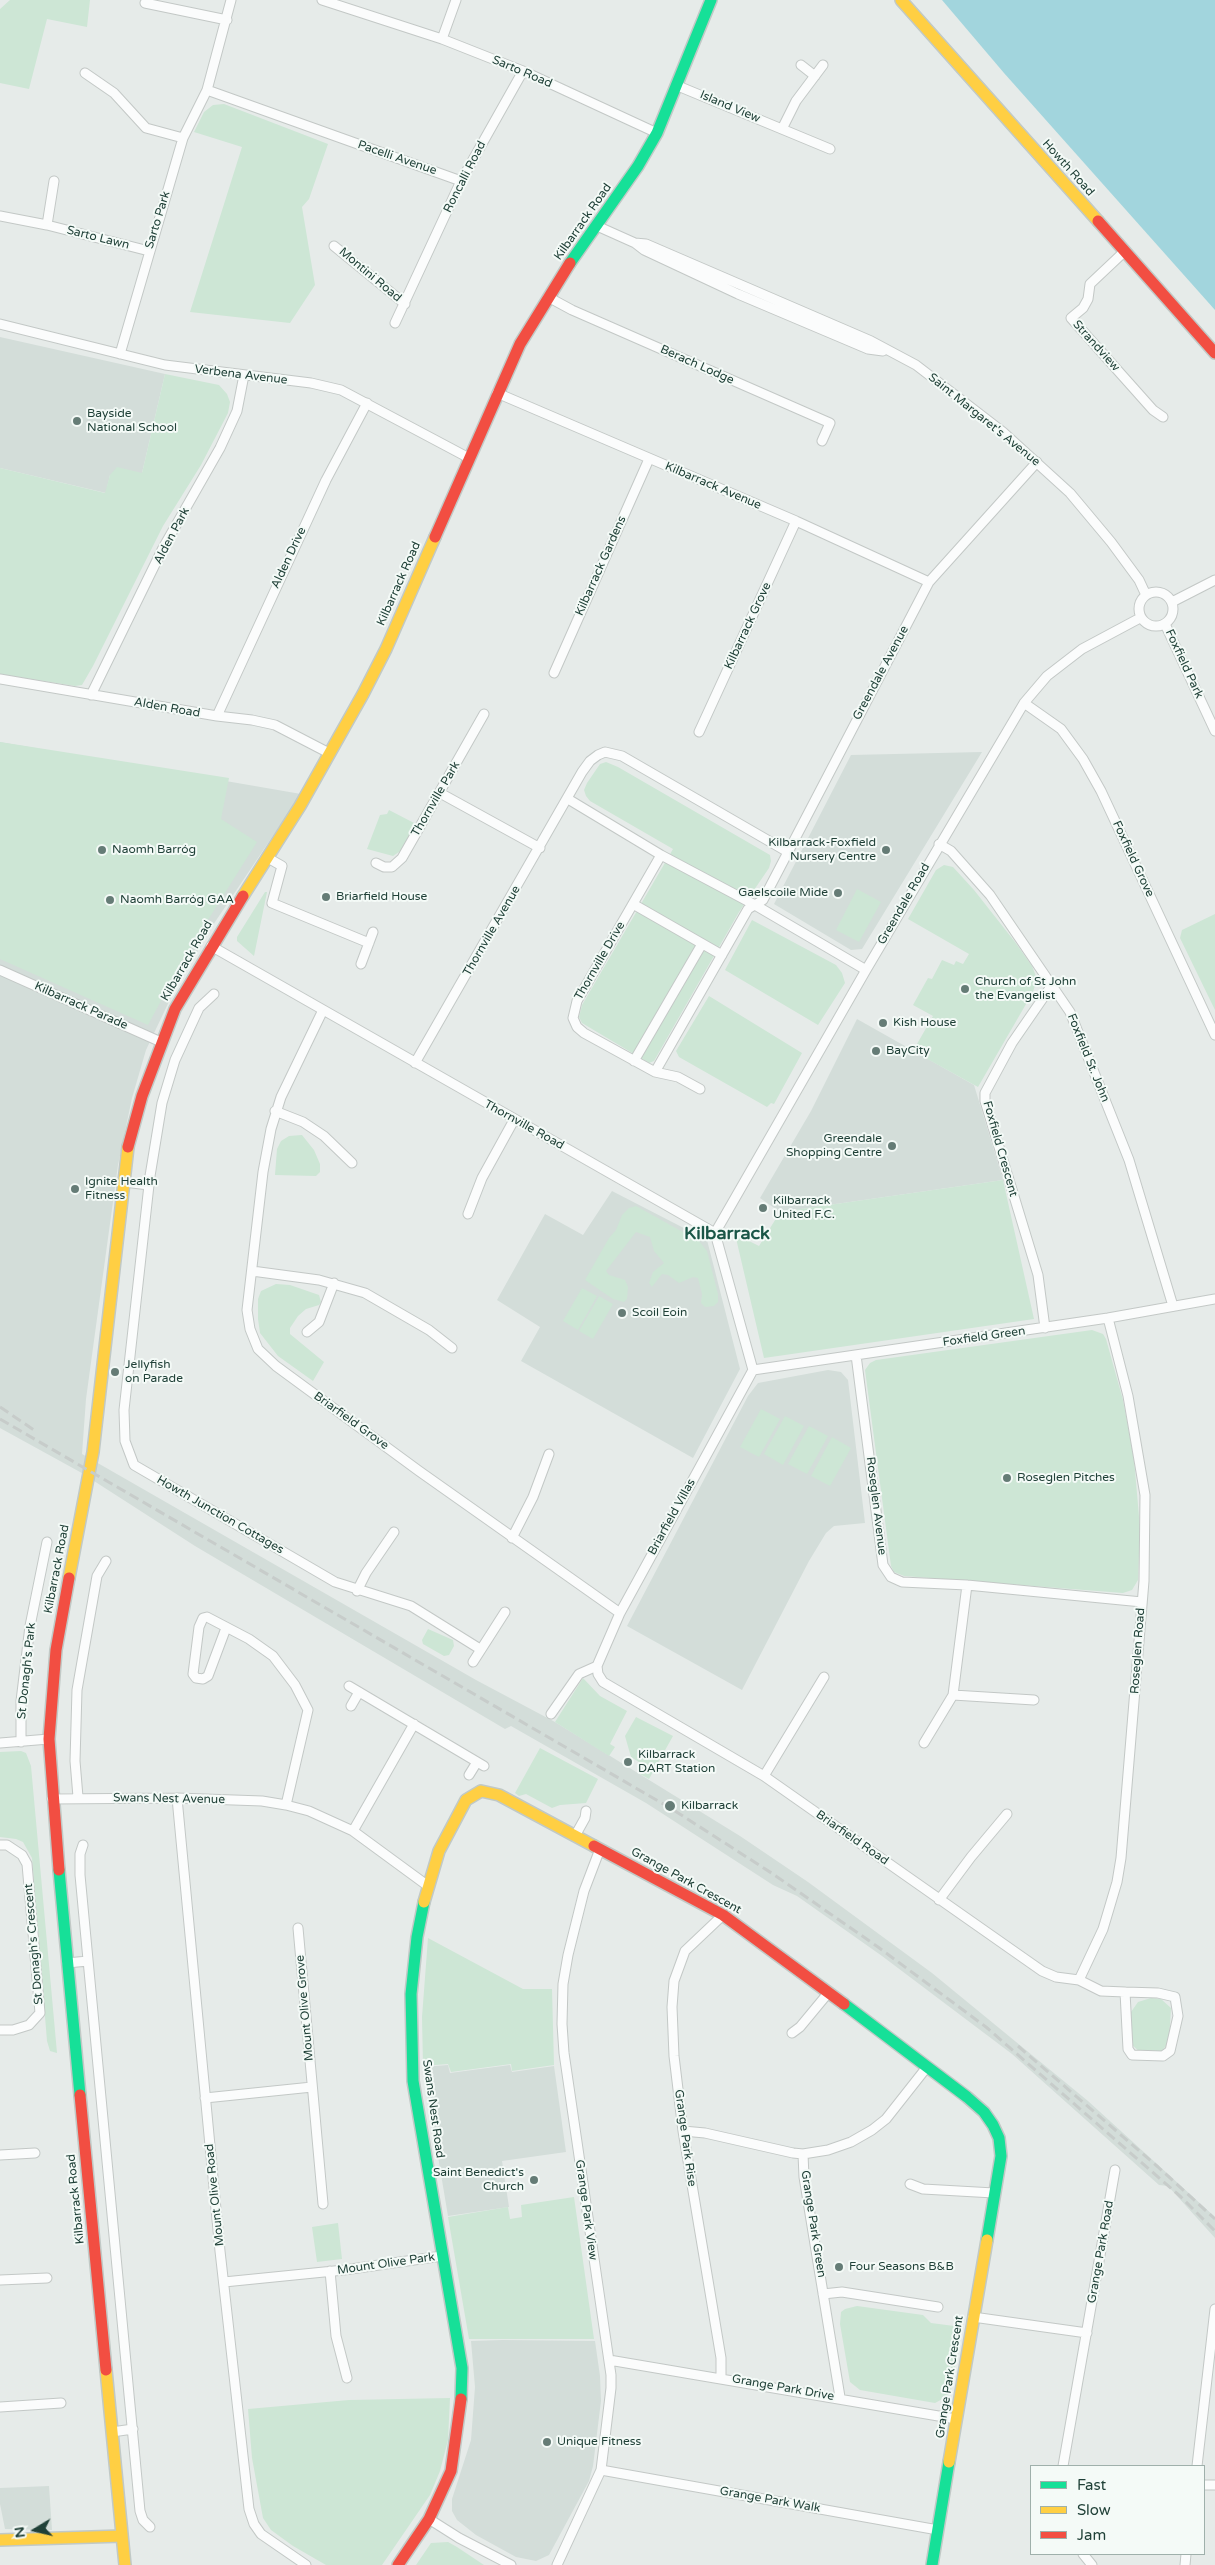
<!DOCTYPE html>
<html>
<head>
<meta charset="utf-8">
<style>
	body { margin:0 }
	#map { position:relative; width:1215px; height:2565px; overflow:hidden; background:#e6ebe9; font-family:"Varela Round",sans-serif }
	canvas { display:block }
	.legend { position:absolute; left:1030px; top:2465px; width:175px; height:90px; box-sizing:border-box; background:#f4faf7; border:1px solid #9fb0ab; margin:0; padding:6px 9px; list-style:none; font-size:15px; color:#204138 }
	.legend li { display:flex; align-items:center; gap:10px; height:25px }
	.legend b { width:25px; border:1px solid #9fb0ab }
	.north { position:absolute; left:10px; top:2505px; width:50px; height:50px; -webkit-text-stroke:4px #f4faf7; paint-order:stroke; rotate:261deg; font-size:14px; font-weight:700; line-height:20px; text-align:center; color:#204138 }
	.north::after { content:''; display:block; margin:auto; width:18px; height:22px; background:#204138; clip-path:polygon(50% 0,100% 100%,50% 72%,0 100%) }
</style>
</head>
<body>
<div id="map">
<canvas width="1215" height="2565"></canvas>
<ul class="legend">
<li><b style="height:6px;background:#16e098"></b>Fast</li>
<li><b style="height:6px;background:#ffcf43"></b>Slow</li>
<li><b style="height:6px;background:#f24e42"></b>Jam</li>
</ul>
<div class="north">N</div>
</div>
<script>
const c = document.querySelector('canvas').getContext('2d');
c.lineJoin = 'round';
function paint(path, color) { c.fillStyle = color; c.fill(path, 'evenodd'); }
const shape = rows => new Path2D(rows.map(r => 'M' + r).join(''));
function stroke(path, color, width, dash) { c.strokeStyle = color; c.lineWidth = width; c.lineCap = dash ? 'butt' : 'round'; c.setLineDash(dash || []); c.stroke(path); }
function write(font, color, halo, rows, align = 'center') {
  c.font = font + ' "Varela Round",sans-serif'; c.lineWidth = 4; c.setLineDash([]); c.textBaseline = 'middle'; c.strokeStyle = halo; c.fillStyle = color; for (const [text, x, y, turn = 0] of rows) {
    c.save(); c.translate(x, y); c.rotate((+turn || 0) * Math.PI / 180); c.textAlign = isNaN(turn) ? turn : align; if (halo) c.strokeText(text, 0, 0); c.fillText(text, 0, 0); c.restore();
  }
}
paint(shape([
	[0,337,165,374,142,473,110,475,106,493,0,468],
	[0,742,301,794,215,922,174,991,146,1050,132,1098,118,1165,86,1399,82,1454,476,1680,555,1722,740,1836,808,1882,932,1973,1088,2101,1215,2217,1215,2238,1168,2186,1159,2185,1012,2054,882,1956,797,1896,773,1885,646,1803,511,1726,505,1729,195,1546,80,1472,0,1428],
	[982,752,862,949,851,950,774,904,851,755],
	[857,1019,974,1085,1003,1180,780,1212,760,1198,811,1111],
	[612,1191,707,1240,740,1369,693,1458,521,1361,540,1327,497,1300,545,1214,583,1235],
	[828,1370,841,1372,848,1380,865,1523,834,1526,826,1533,809,1561,742,1690,627,1626,748,1396,758,1383],
	[448,2065,450,2073,510,2065,512,2072,554,2066,566,2152,502,2161,509,2207,448,2216,423,2067],
	[503,2340,595,2341,600,2376,601,2401,593,2466,589,2481,549,2555,536,2561,516,2557,476,2535,457,2520,452,2511,452,2499,471,2440,475,2387,471,2341],
	[49,2486,52,2530,5,2529,0,2504,0,2488]
]), '#d3ddd9');
paint(shape([
	[10,0,90,0,87,27,47,19,29,89,0,83,0,9],
	[224,104,328,144,309,199,302,207,315,285,290,323,190,312,242,147,194,132,204,112,213,105],
	[165,374,219,385,227,394,230,402,228,413,201,465,163,526,93,666,82,685,75,686,0,674,0,468,105,493,110,475,117,467,142,473],
	[0,742,229,778,221,819,257,842,184,958,148,1025,0,959],
	[606,762,618,767,770,855,771,861,769,868,739,912,654,1061,649,1063,582,1023,579,1017,582,1005,673,849,590,801,586,796,584,790,587,783,600,764],
	[389,810,416,824,402,850,393,856,367,849,380,815,387,814],
	[944,865,953,867,974,890,1015,942,1032,966,1037,979,1033,992,978,1087,913,1051,933,1016,913,1005,928,978,932,979,942,960,954,965,956,961,963,964,969,954,908,919,936,870],
	[857,889,881,902,859,942,836,930],
	[265,892,267,892,254,956,237,941,237,937],
	[1215,914,1215,1010,1180,938,1182,930],
	[752,920,836,965,842,973,845,983,818,1025,725,970],
	[709,996,802,1053,774,1104,771,1103,767,1107,679,1057,676,1051],
	[302,1135,314,1150,320,1164,320,1172,316,1176,275,1175,277,1149,281,1141,289,1136],
	[1003,1180,1034,1319,764,1358,735,1234,759,1246,780,1212],
	[636,1206,699,1241,707,1251,718,1294,718,1302,714,1306,705,1307,701,1303,702,1294,698,1278,693,1277,679,1283,668,1275,662,1274,652,1287,649,1283,653,1272,664,1263,654,1251,650,1237,636,1232,606,1271,609,1275,625,1280,628,1287,627,1299,624,1302,613,1299,585,1280,609,1238,616,1230,622,1215,629,1208],
	[276,1284,290,1285,319,1295,321,1302,319,1305,306,1309,298,1316,290,1328,290,1334,324,1362,313,1381,278,1356,260,1333,258,1319,258,1299,261,1291],
	[582,1288,597,1296,578,1330,563,1321],
	[599,1296,613,1304,593,1339,579,1331],
	[1092,1330,1103,1334,1106,1339,1123,1400,1134,1459,1140,1528,1138,1580,1132,1590,1123,1593,904,1576,894,1572,891,1566,865,1370,870,1363,876,1360],
	[761,1409,780,1419,759,1457,740,1447],
	[785,1416,804,1426,783,1465,764,1454],
	[809,1426,828,1436,807,1474,788,1464],
	[832,1437,851,1448,830,1486,811,1476],
	[428,1629,453,1640,454,1646,449,1655,444,1656,423,1644,422,1640],
	[583,1678,600,1696,627,1711,610,1744,615,1747,609,1756,555,1722],
	[636,1717,673,1736,649,1779,638,1773,642,1764,631,1757,625,1736],
	[540,1748,598,1779,586,1803,560,1805,552,1808,526,1794,519,1796,515,1793],
	[21,1751,26,1753,31,1766,57,2053,50,2051,47,2041,32,1858,23,1842,16,1839,0,1837,0,1752],
	[428,1938,523,1989,552,1989,554,2065,512,2071,511,2064,451,2072,448,2064,423,2066,422,2017],
	[1151,1998,1161,1999,1171,2008,1169,2042,1162,2051,1140,2052,1132,2045,1131,2012,1138,2002],
	[574,2197,594,2339,469,2339,448,2217,508,2207,510,2219,522,2217,521,2205],
	[338,2223,342,2259,317,2262,312,2227],
	[857,2306,923,2315,931,2323,962,2327,951,2390,948,2396,935,2403,860,2390,850,2382,840,2324,841,2312,845,2309],
	[450,2398,448,2440,440,2471,430,2495,382,2565,326,2565,293,2546,271,2530,263,2518,252,2458,248,2409,349,2400],
	[448,2542,457,2547,484,2565,416,2565,431,2543]
]), '#cde6d5');
paint(shape([
	[942,0,1215,0,1215,310,1004,73]
]), '#a2d5dd');
const street = shape([
	[322,0,442,39,523,71,657,133],
	[145,3,227,20],
	[442,39,456,0],
	[801,65,815,76],
	[85,73,114,93,146,128,183,138],
	[678,86,830,149],
	[207,90,461,181],
	[782,129,796,101,823,65],
	[0,216,47,225,149,251],
	[47,225,54,181],
	[597,226,635,243,646,244,871,341,916,365,1003,432,1070,493,1111,542,1139,580,1146,595],
	[635,243,644,250,738,294,868,349,883,351],
	[334,246,405,304],
	[1125,251,1090,284,1088,299,1083,308,1071,318,1153,410,1163,417],
	[548,297,572,310,830,423,822,441],
	[395,323,461,181,523,71],
	[0,324,165,365,311,383,341,390,469,458],
	[120,354,183,138,207,90,231,0],
	[497,393,796,521,929,582],
	'1139 609a17 17 0 1 1 34 0a17 17 0 1 1-34 0Z',
	[1172,602,1215,580],
	[1165,624,1215,731],
	[554,673,649,459],
	[0,679,217,716,252,720,275,725,329,753],
	[91,695,163,548,220,448,237,411,244,375],
	[1024,703,1061,729,1083,759,1101,791,1215,1035],
	[217,716,326,480,367,403],
	[699,732,796,521],
	[440,793,540,848],
	[568,799,661,855,755,905,866,970],
	[939,844,951,851,990,895,1070,1012,1129,1160,1173,1306],
	[661,855,577,1001,573,1018,577,1027,584,1033,655,1072,678,1077,700,1089],
	[268,858,282,866,272,903,369,943],
	[376,863,384,867,392,867,402,858,484,714],
	[633,904,722,955],
	[211,946,715,1233,753,1370],
	[361,964,373,932],
	[0,970,161,1042],
	[214,994,199,1008,175,1060,162,1103,150,1176,124,1410,125,1441,134,1465,335,1582,411,1606,480,1649],
	[323,1010,281,1097,271,1129,263,1172,247,1310,250,1329,258,1349,276,1366,419,1471,620,1613],
	[634,1061,702,944],
	[415,1063,582,772,590,761,598,755,605,752,622,756,788,852],
	[655,1072,748,909,763,900,929,582,1037,462],
	[275,1111,303,1122,324,1136,352,1163],
	[124,1182,149,1185],
	[468,1214,482,1178,514,1120],
	[715,1233,866,970,1024,703,1047,676,1082,649,1140,618],
	[252,1271,319,1280,365,1293,429,1330,452,1348],
	[1045,1328,1038,1275,985,1101,985,1093,1012,1043,1052,985],
	[307,1332,319,1322,334,1283],
	[856,1355,883,1565,891,1577,902,1582,967,1585,1142,1602],
	[753,1370,1108,1318,1215,1299],
	[512,1538,533,1497,549,1454],
	[967,1585,953,1695,1034,1700],
	[357,1591,366,1573,394,1532],
	[226,1628,208,1676,203,1679,196,1678,193,1674,199,1627,203,1618,207,1617,249,1639,273,1656,295,1685,308,1710,286,1805],
	[473,1662,505,1612],
	[597,1666,598,1674,603,1682,764,1776,1042,1971,1056,1977,1079,1980,1101,1991,1125,1992,1128,2049,1132,2055,1163,2056,1170,2051,1178,2016,1175,1997,1158,1993,1125,1992],
	[597,1666,620,1613,753,1370],
	[349,1686,484,1766],
	[351,1706,359,1692],
	[551,1714,579,1674,597,1666],
	[21,1742,21,1701,30,1626,47,1542],
	[0,1743,49,1739],
	[924,1743,953,1695],
	[469,1775,477,1762],
	[764,1776,824,1677],
	[78,1797,75,1761,77,1690,97,1576,106,1561],
	[177,1798,220,2251,249,2509,254,2524,261,2534,306,2565],
	[52,1799,177,1798,262,1801,286,1805,309,1811,353,1831,428,1886],
	[353,1831,414,1724],
	[575,1836,585,1818,586,1811],
	[0,1845,7,1845,22,1855,27,1864,40,2013,29,2025,13,2030,0,2030],
	[83,1845,80,1854,80,1875,140,2511,143,2520,150,2527],
	[939,1900,971,1857,1007,1814],
	[298,1928,323,2204],
	[67,1963,88,1961],
	[1079,1980,1103,1929,1117,1882,1121,1858,1144,1581,1145,1495,1128,1396,1108,1318],
	[792,2033,800,2027,829,1992],
	[205,2098,312,2087],
	[683,2131,705,2133,793,2153,803,2154,828,2150,851,2142,872,2130,886,2119,927,2067],
	[803,2154,804,2177,840,2397],
	[0,2155,35,2153],
	[910,2184,923,2189,994,2193],
	[330,2271,336,2336,347,2378],
	[0,2280,47,2278],
	[224,2282,344,2270,442,2256],
	[823,2294,842,2292,938,2307],
	[973,2317,1087,2333],
	[609,2360,956,2419],
	[721,2377,721,2358,683,2131,674,2056,672,2007,674,1981,685,1951,723,1915],
	[0,2407,61,2403],
	[112,2432,133,2429],
	[1063,2466,1115,2170],
	[1197,2466,1215,2309],
	[601,2470,938,2530],
	[1204,2485,1215,2485],
	[429,2519,459,2538,511,2565],
	[1083,2554,1092,2565],
	[557,2565,601,2470,611,2388,611,2375,564,2053,562,2024,563,1984,568,1955,584,1891,600,1849],
	[1185,2565,1186,2554]
]);
const fast = shape([
	[570,263,638,166,657,133,711,0],
	[59,1870,80,2095],
	[424,1902,417,1937,411,1994,413,2081,462,2368,461,2399],
	[844,2004,967,2097,984,2112,993,2125,999,2138,1001,2156,987,2240],
	[932,2565,949,2462]
]);
const slow = shape([
	[901,0,1098,221],
	[243,896,300,806,363,694,386,649,435,537],
	[69,1578,93,1452,128,1147],
	[424,1902,439,1851,466,1800,481,1791,499,1795,594,1846],
	[106,2370,125,2565],
	[949,2462,987,2240],
	[0,2540,122,2536]
]);
const jam = shape([
	[1098,221,1215,353],
	[435,537,520,344,570,263],
	[128,1147,142,1096,175,1009,243,896],
	[594,1846,723,1915,844,2004],
	[59,1870,49,1739,56,1650,69,1578],
	[80,2095,106,2370],
	[398,2565,429,2519,451,2471,461,2399]
]);
stroke(street, '#c3c8c6', 11);
stroke(fast, '#c1c9c6', 14);
stroke(slow, '#c1c9c6', 14);
stroke(jam, '#c1c9c6', 14);
stroke(street, '#fbfcfc', 9);
stroke(fast, '#16e098', 11);
stroke(slow, '#ffcf43', 11);
stroke(jam, '#f24e42', 11);
stroke(shape([
	[0,1407,37,1432],
	[0,1419,672,1809,773,1874,878,1947,986,2027,1181,2197,1215,2231],
	[1018,2046,1158,2167,1215,2219]
]), '#c7ccca', 3, [10, 5]);
for (const [x, y, r, color] of [
	[77,421,5,"#657c76"],
	[102,850,5,"#657c76"],
	[886,850,5,"#657c76"],
	[838,893,5,"#657c76"],
	[326,897,5,"#657c76"],
	[110,900,5,"#657c76"],
	[965,989,5,"#657c76"],
	[883,1023,5,"#657c76"],
	[876,1051,5,"#657c76"],
	[892,1146,5,"#657c76"],
	[75,1189,5,"#657c76"],
	[763,1208,5,"#657c76"],
	[622,1313,5,"#657c76"],
	[115,1372,5,"#657c76"],
	[1007,1478,5,"#657c76"],
	[628,1762,5,"#657c76"],
	[670,1806,6,"#657c76"],
	[534,2180,5,"#657c76"],
	[839,2267,5,"#657c76"],
	[547,2442,5,"#657c76"]
]) { const dot = new Path2D(); dot.arc(x, y, r, 0, 2 * Math.PI); c.fillStyle = color; c.fill(dot); stroke(dot, '#f4faf7', 2); }
write('12px', '#204138', '#f4faf7', [
	["Sarto Road",522,72,23],
	["Island View",730,107,23],
	["Pacelli Avenue",397,158,19],
	["Howth Road",1068,168,48],
	["Roncalli Road",465,177,-63],
	["Sarto Park",158,220,-73],
	["Kilbarrack Road",583,222,-55],
	["Sarto Lawn",98,238,14],
	["Montini Road",370,275,40],
	["Strandview",1096,346,48],
	["Berach Lodge",697,365,24],
	["Verbena Avenue",241,375,7],
	["Saint Margaret's Avenue",984,420,39],
	["Kilbarrack Avenue",713,486,23],
	["Alden Park",172,536,-62],
	["Alden Drive",289,558,-65],
	["Kilbarrack Gardens",601,566,-66],
	["Kilbarrack Road",399,584,-66],
	["Kilbarrack Grove",748,626,-65],
	["Foxfield Park",1184,664,65],
	["Greendale Avenue",881,673,-62],
	["Alden Road",167,708,10],
	["Thornville Park",436,799,-60],
	["Foxfield Grove",1133,859,65],
	["Greendale Road",904,904,-60],
	["Thornville Avenue",492,931,-60],
	["Kilbarrack Road",187,961,-60],
	["Thornville Drive",600,961,-60],
	["Kilbarrack Parade",81,1006,24],
	["Foxfield St. John",1088,1058,68],
	["Thornville Road",524,1125,29],
	["Foxfield Crescent",1000,1149,74],
	["Foxfield Green",984,1337,-8],
	["Briarfield Grove",351,1421,36],
	["Roseglen Avenue",876,1506,83],
	["Howth Junction Cottages",220,1515,30],
	["Briarfield Villas",672,1517,-61],
	["Kilbarrack Road",57,1569,-79],
	["Roseglen Road",1138,1651,-86],
	["St Donagh's Park",27,1671,-84],
	["Swans Nest Avenue",169,1799,1],
	["Briarfield Road",852,1838,35],
	["Grange Park Crescent",686,1881,29],
	["St Donagh's Crescent",34,1944,-95],
	["Mount Olive Grove",305,2008,-95],
	["Swans Nest Road",433,2109,82],
	["Grange Park Rise",685,2138,82],
	["Mount Olive Road",215,2195,-96],
	["Kilbarrack Road",76,2199,-96],
	["Grange Park View",586,2210,82],
	["Grange Park Green",813,2224,81],
	["Grange Park Road",1101,2252,-80],
	["Mount Olive Park",386,2264,-8],
	["Grange Park Crescent",950,2377,-81],
	["Grange Park Drive",783,2388,10],
	["Grange Park Walk",770,2500,10]
]);
write('12px', '#204138', '#f4faf7', [
	["Bayside",87,414],
	["National School",87,428],
	["Kilbarrack-Foxfield",876,843,"right"],
	["Nursery Centre",876,857,"right"],
	["Naomh Barróg",112,850],
	["Gaelscoile Mide",828,893,"right"],
	["Briarfield House",336,897],
	["Naomh Barróg GAA",120,900],
	["Church of St John",975,982],
	["the Evangelist",975,996],
	["Kish House",893,1023],
	["BayCity",886,1051],
	["Greendale",882,1139,"right"],
	["Shopping Centre",882,1153,"right"],
	["Ignite Health",85,1182],
	["Fitness",85,1196],
	["Kilbarrack",773,1201],
	["United F.C.",773,1215],
	["Scoil Eoin",632,1313],
	["Jellyfish",125,1365],
	["on Parade",125,1379],
	["Roseglen Pitches",1017,1478],
	["Kilbarrack",638,1755],
	["DART Station",638,1769],
	["Kilbarrack",681,1806],
	["Saint Benedict's",524,2173,"right"],
	["Church",524,2187,"right"],
	["Four Seasons B&B",849,2267],
	["Unique Fitness",557,2442]
], 'left');
write('bold 18px', '#1a5647', '#f4faf7', [
	["Kilbarrack",727,1234]
]);
</script>
</body>
</html>
